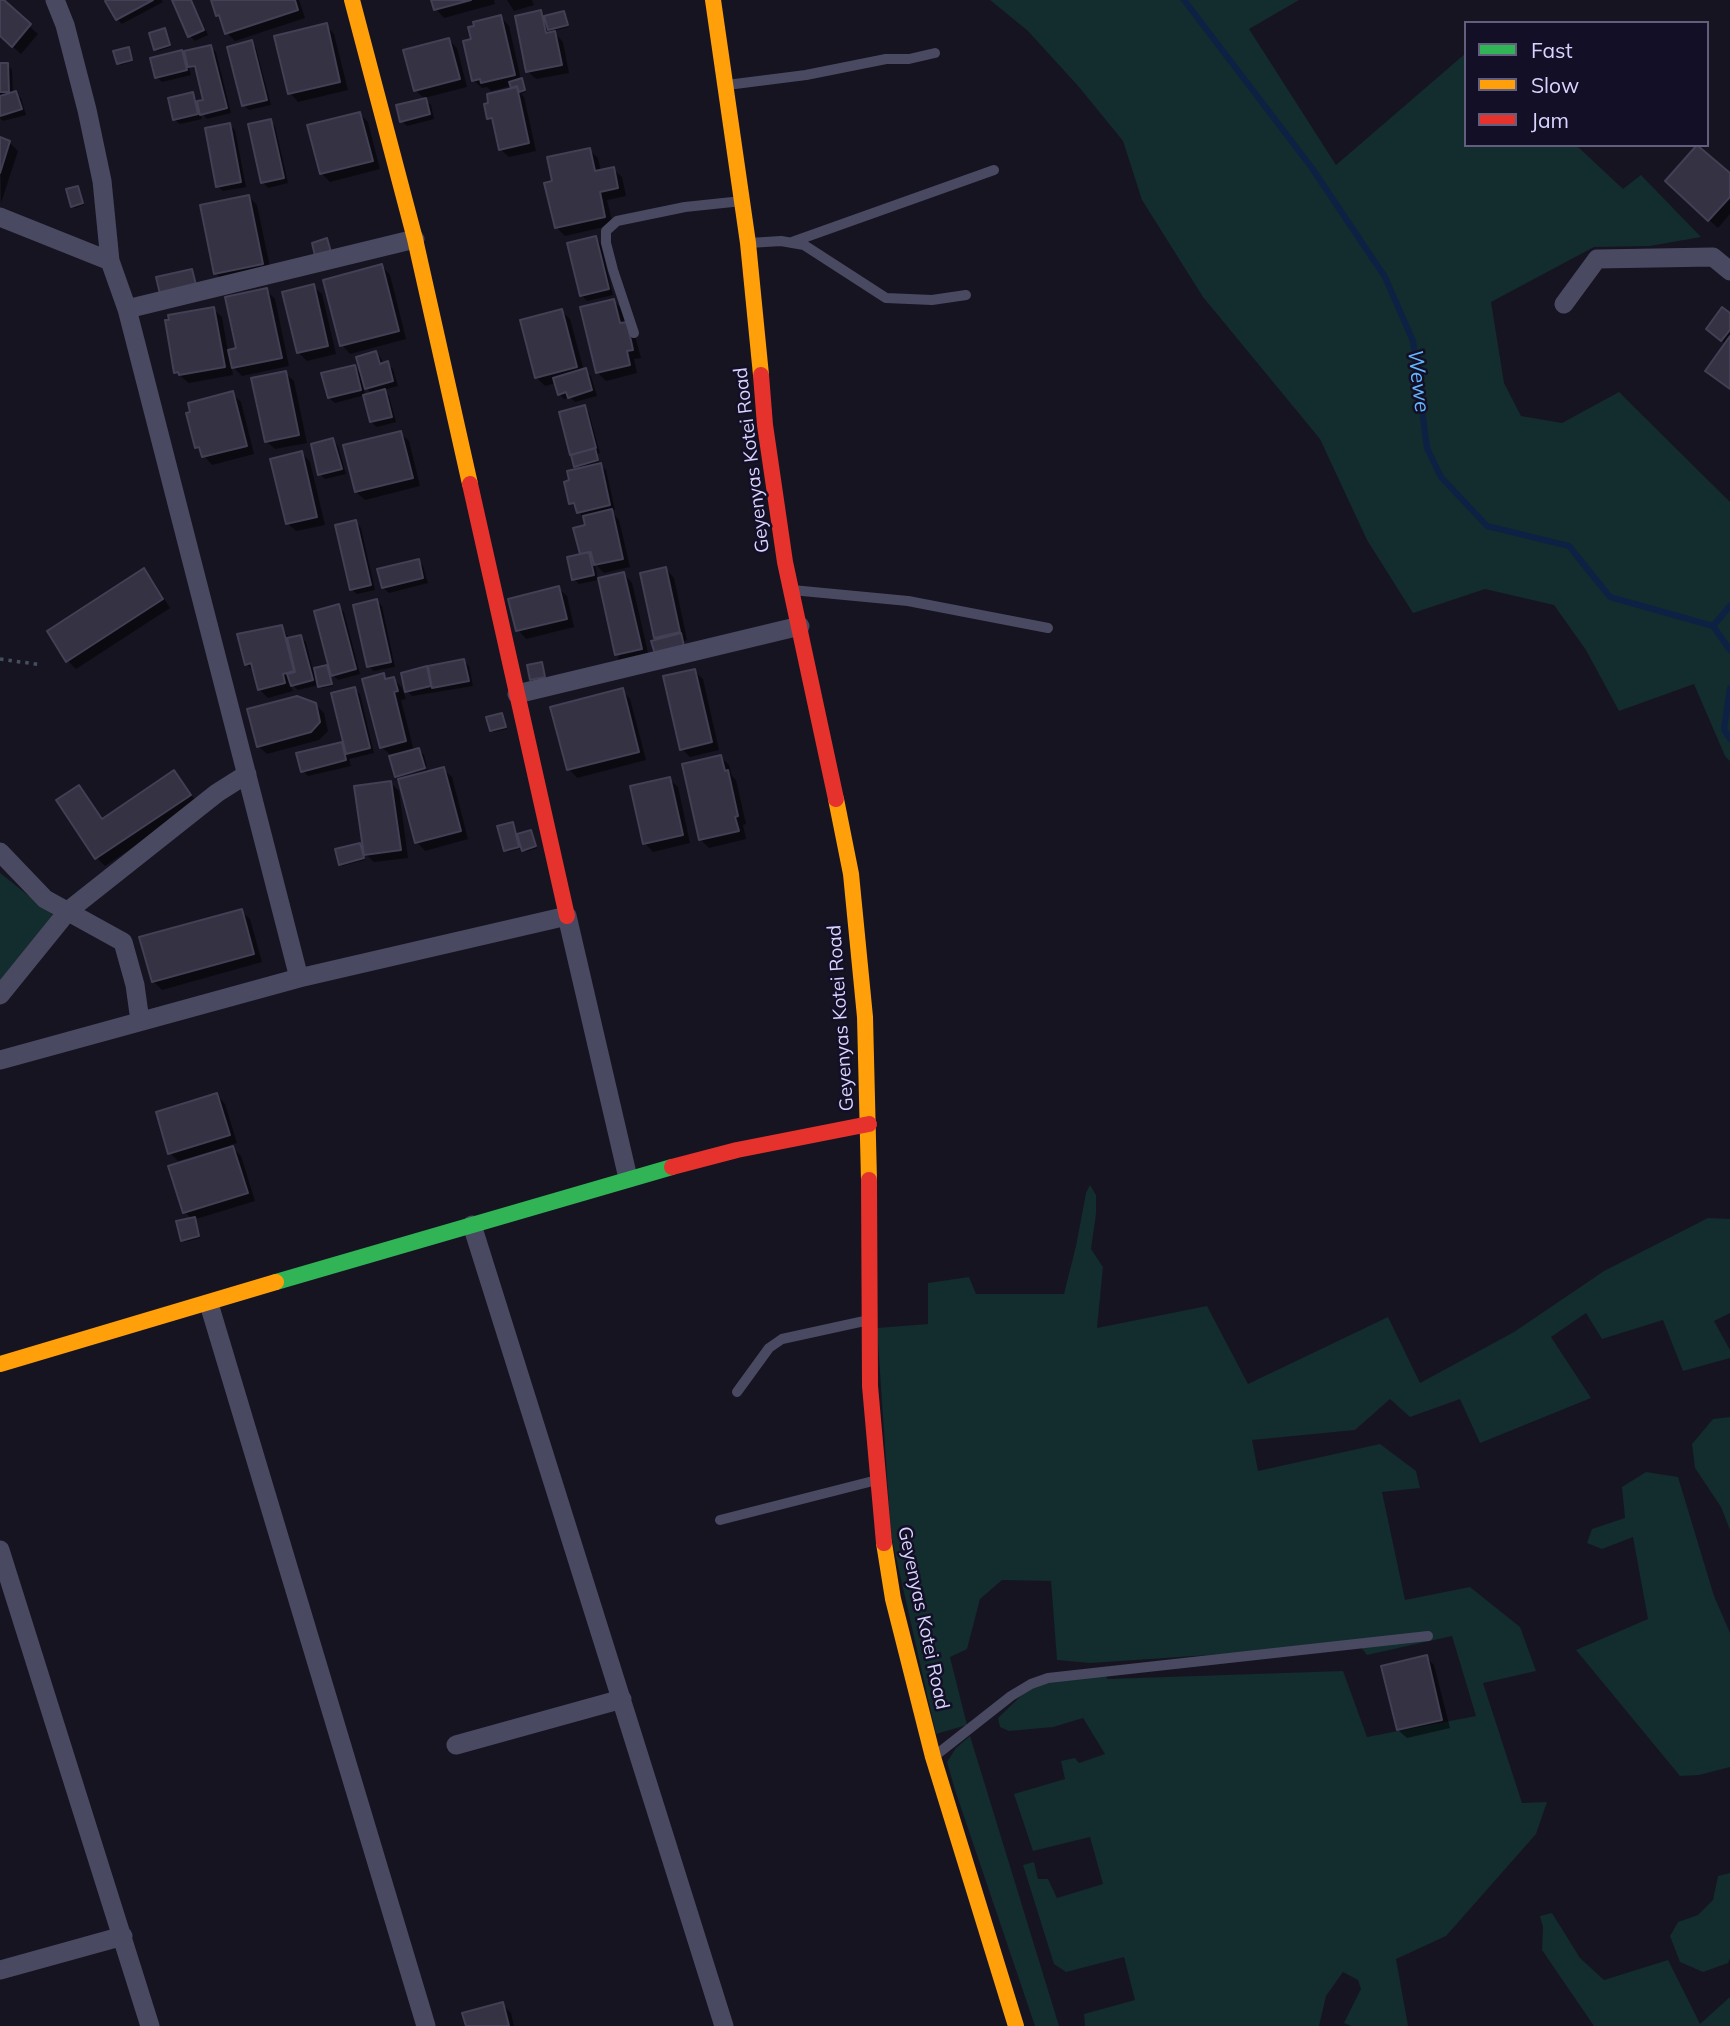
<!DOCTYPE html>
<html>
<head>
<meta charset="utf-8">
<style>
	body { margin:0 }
	#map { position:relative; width:1730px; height:2026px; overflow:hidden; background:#161421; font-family:Mulish,sans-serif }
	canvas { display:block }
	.legend { position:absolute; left:1464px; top:21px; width:245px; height:126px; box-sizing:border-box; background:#130f26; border:2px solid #625e7d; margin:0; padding:9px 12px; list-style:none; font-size:21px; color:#d9d4ff }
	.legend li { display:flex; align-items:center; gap:14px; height:35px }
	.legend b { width:35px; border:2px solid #625e7d }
</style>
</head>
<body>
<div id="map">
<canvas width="1730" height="2026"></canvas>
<ul class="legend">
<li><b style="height:9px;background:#30b455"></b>Fast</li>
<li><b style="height:9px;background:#ff9f0a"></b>Slow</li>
<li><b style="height:9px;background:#e5322d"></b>Jam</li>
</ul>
</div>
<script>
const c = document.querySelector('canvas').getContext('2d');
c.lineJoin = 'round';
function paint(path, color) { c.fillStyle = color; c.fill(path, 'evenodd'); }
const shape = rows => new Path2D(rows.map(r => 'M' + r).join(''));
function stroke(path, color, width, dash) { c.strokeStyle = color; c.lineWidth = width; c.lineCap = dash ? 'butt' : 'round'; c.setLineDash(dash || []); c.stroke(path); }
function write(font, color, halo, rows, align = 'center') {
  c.font = font + ' Mulish,sans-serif'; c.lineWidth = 5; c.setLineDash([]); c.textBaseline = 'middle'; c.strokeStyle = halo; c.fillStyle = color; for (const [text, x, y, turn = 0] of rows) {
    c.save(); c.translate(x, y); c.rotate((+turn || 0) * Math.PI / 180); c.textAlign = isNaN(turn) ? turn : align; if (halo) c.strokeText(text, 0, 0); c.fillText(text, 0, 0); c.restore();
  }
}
paint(shape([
	[990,0,1299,0,1249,29,1336,165,1466,53,1466,145,1576,145,1623,189,1641,175,1701,237,1650,246,1594,247,1491,302,1504,383,1521,416,1562,423,1619,392,1730,502,1730,761,1725,756,1694,684,1619,711,1586,650,1554,605,1485,589,1413,613,1367,540,1320,439,1203,297,1142,200,1123,141,1079,87,1028,31],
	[0,873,53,915,0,982],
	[1090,1185,1096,1195,1096,1214,1091,1249,1103,1267,1097,1328,1207,1306,1248,1384,1388,1317,1420,1383,1514,1332,1604,1271,1708,1218,1730,1219,1730,1313,1714,1321,1730,1350,1730,1358,1683,1371,1663,1320,1602,1339,1586,1313,1551,1337,1591,1398,1480,1443,1460,1399,1410,1417,1390,1399,1355,1430,1252,1440,1258,1471,1380,1444,1416,1471,1420,1488,1382,1492,1405,1600,1470,1587,1520,1627,1536,1671,1483,1683,1522,1803,1547,1802,1536,1834,1446,1936,1396,1959,1408,2026,1351,2026,1344,2023,1361,1989,1358,1980,1343,1972,1326,1996,1319,2026,1085,2026,1084,2014,1135,2000,1124,1957,1066,1972,1054,1964,1023,1865,1034,1862,1038,1879,1048,1879,1057,1898,1103,1884,1090,1837,1033,1851,1014,1794,1065,1779,1061,1761,1075,1758,1079,1763,1105,1754,1083,1718,1053,1727,1009,1731,1000,1727,998,1718,1029,1688,1047,1682,1103,1674,1108,1679,1343,1671,1367,1737,1476,1716,1452,1636,1367,1655,1359,1645,1090,1663,1057,1660,1051,1581,1002,1580,980,1599,967,1649,950,1657,967,1725,936,1734,891,1535,877,1328,928,1324,928,1283,969,1277,976,1294,1064,1294,1076,1246,1086,1193],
	[1730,1417,1730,1530,1721,1507,1695,1468,1692,1444,1713,1419],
	[1646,1472,1678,1477,1714,1596,1730,1633,1730,1767,1699,1775,1680,1776,1576,1650,1648,1619,1633,1537,1602,1549,1587,1543,1592,1529,1625,1518,1622,1487],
	[970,1736,1036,1951,1059,2026,1035,2026,955,1790,947,1762,956,1748],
	[1730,1873,1730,1958,1728,1963,1703,1972,1680,1962,1670,1936,1678,1922,1698,1915,1713,1900,1718,1876],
	[1552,1913,1580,1958,1604,1980,1668,1960,1700,2024,1730,1997,1730,2026,1594,2026,1542,1950,1543,1927,1540,1916]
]), '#132c2d');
paint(shape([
	[0,0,38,34,21,54,0,35],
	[111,0,161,0,163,2,122,24,117,19],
	[174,0,192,0,208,35,195,41,190,36],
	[213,0,299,0,305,18,235,41,227,33],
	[433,0,494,0,495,4,444,18,436,9],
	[507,0,532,0,534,5,514,11],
	[541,12,546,17,564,13,566,15,569,27,553,31,563,42,569,73,536,79,527,71],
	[501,17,509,26,521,80,526,92,521,94,524,97,536,151,509,157,500,149,495,125,489,118,515,89,511,86,491,91,487,87,482,88,473,80,473,40],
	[326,25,334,34,348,90,298,102,290,93],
	[164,30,171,47,158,51,156,49],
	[449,40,457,48,467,87,424,98,415,90],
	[251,42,256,48,271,105,249,110,244,105],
	[210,47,216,52,231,113,207,119,201,113,202,119,180,124,174,119,192,94,199,103,205,101,198,71,192,68,204,66,191,65,191,68,188,65,191,75,162,82,156,77,181,52,188,59],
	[128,49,133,61,121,65,119,63],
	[7,64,12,70,13,94,16,93,21,98,26,115,3,121,0,118,0,65],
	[425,100,431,105,434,119,407,126,402,121],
	[360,114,368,122,380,169,330,182,322,174],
	[270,121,275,126,288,183,268,188,263,182],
	[230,125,235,130,246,187,223,191,217,186],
	[0,139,9,142,18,151,1,203],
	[589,150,598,158,601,172,613,169,622,177,626,196,607,200,613,225,565,236,556,227,554,182],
	[1730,175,1730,214,1718,228,1675,189],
	[78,188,84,205,75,208,72,206],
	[249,197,257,205,271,272,224,281,215,273],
	[595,238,601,244,613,295,587,301,581,295],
	[382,266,390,275,406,339,350,354,342,345],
	[313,286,322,294,336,354,307,361,298,352],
	[266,290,275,299,289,366,242,376,231,365,233,375,189,383,185,380,176,372,213,309,222,317,228,352,238,349],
	[613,300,622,309,625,323,634,332,641,358,634,359,637,373,606,381,597,372],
	[561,311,570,319,584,371,591,376,597,396,575,402,571,398,564,399,559,394,556,383,545,386,537,378,522,322],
	[1730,315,1730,389,1708,371,1726,344,1713,334],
	[375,353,381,358,383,365,387,363,393,369,398,386,383,390,389,396,396,422,377,427,371,422,365,395,335,403,329,398,354,367,363,376],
	[362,384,373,394,366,396],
	[285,373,294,381,307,443,275,449,266,441],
	[232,393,241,402,254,454,212,465,197,447],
	[584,407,589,413,600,453,597,454,600,465,606,470,615,510,611,511,619,520,630,567,604,573,595,564,598,580,579,584,574,579,582,556,587,526,583,517,571,503,580,470,572,454],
	[400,433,409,441,420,486,365,500,356,492],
	[333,440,338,446,346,474,325,479,320,474],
	[302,453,310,462,325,525,296,531,287,523],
	[356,522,361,528,375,590,357,594,351,589],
	[418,561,423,566,428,583,389,593,383,588],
	[666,569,674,578,687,640,684,641,685,648,660,641,656,637],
	[144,571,152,579,170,608,76,669,68,661],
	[624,574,632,583,649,657,619,663,618,657,620,656,617,654],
	[558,588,567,596,574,627,526,639,518,630],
	[377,601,382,606,395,667,374,671,368,666],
	[338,606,344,612,360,674,338,680,329,672,333,686,322,688,319,685,298,690,290,683,293,691,268,698,259,689,255,672,246,664,281,627,290,639,301,637,306,642,313,670,327,667,332,672],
	[282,634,286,634,297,679,294,680],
	[464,661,469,666,473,686,412,696,407,691,403,674],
	[694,671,703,679,719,750,690,757,682,749],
	[383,675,388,680,394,679,402,688,406,699,401,700,414,751,419,750,424,755,427,766,398,774,398,777,391,755,381,747],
	[354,689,360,694,374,753,349,759,351,766,308,776,303,771,298,755,345,743],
	[622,690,630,699,646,760,577,778,569,769],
	[315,704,324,713,328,731,319,740,267,754,258,746],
	[502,715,507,729,494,732,491,730],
	[721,757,729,765,732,776,736,780,746,824,743,825,746,839,709,848,700,839],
	[428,769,429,773,443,769,452,777,468,839,425,851,417,842,399,778],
	[174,772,198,804,105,866,97,858,79,787,104,820],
	[669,779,678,787,690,843,653,852,645,843],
	[391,783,399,791,408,858,374,862,362,851,365,860,342,866,340,864,359,845,365,850],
	[512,824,517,836,531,832,537,848,526,852,523,848,508,852,505,850],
	[241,911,250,919,262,962,162,990,153,981],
	[217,1095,225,1104,237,1143,230,1145,241,1156,255,1201,196,1219,200,1238,185,1242,183,1240,192,1219,185,1212,227,1150,226,1147,178,1161,170,1153],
	[1426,1657,1434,1665,1450,1728,1407,1738,1398,1730],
	[502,2004,511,2013,514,2026,468,2026]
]), '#0007');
stroke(shape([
	[1184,0,1312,168,1385,277,1413,341,1427,448,1441,477,1487,526,1569,546,1610,597,1713,626,1730,650],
	[1713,626,1730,606],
	[1730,688,1724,729,1730,739]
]), '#0d2144', 6);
const building = shape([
	[0,0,4,0,31,24,12,47,0,36,0,0],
	[107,0,153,0,116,20,105,1,107,0],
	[172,0,191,0,204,30,188,37,172,0],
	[211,0,295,0,298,10,225,34,219,15,216,16,211,0],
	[431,0,471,0,434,10,431,0],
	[541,10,546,33,555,31,562,65,526,72,515,16,541,10],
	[564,11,568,25,548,30,544,16,564,11],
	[501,15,515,75,481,83,480,79,472,81,463,41,471,39,468,27,474,26,473,22,501,15],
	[327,23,340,82,288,94,274,36,327,23],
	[165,28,170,45,154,50,149,33,165,28],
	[449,38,460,79,414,91,403,50,449,38],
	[252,40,267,100,242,106,227,47,252,40],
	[211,45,227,108,200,115,197,101,203,100,195,66,188,67,184,51,211,45],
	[129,47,132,60,117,64,113,51,129,47],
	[182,50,187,70,155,78,150,58,182,50],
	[0,63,8,63,9,92,0,92,0,63],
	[522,78,525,90,519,92,517,86,511,88,509,82,522,78],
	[517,87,529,143,499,150,492,118,487,119,484,104,488,103,487,94,517,87],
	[16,91,22,109,0,116,0,96,16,91],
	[193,92,198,114,173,120,168,98,193,92],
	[426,98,430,114,400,122,396,105,426,98],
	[360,112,373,161,320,174,307,125,360,112],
	[271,119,284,178,261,183,248,124,271,119],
	[230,123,241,182,216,187,205,128,230,123],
	[0,137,10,141,0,173,0,137],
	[1697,145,1730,173,1730,197,1708,221,1665,181,1697,145],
	[590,148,595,171,614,167,618,188,600,192,605,217,555,228,544,183,552,181,547,157,590,148],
	[78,186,83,203,71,207,66,189,78,186],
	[249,195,263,264,214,274,200,205,249,195],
	[596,236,609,289,580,296,567,243,596,236],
	[327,238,331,252,315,256,312,243,327,238],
	[382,264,399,331,340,346,323,280,382,264],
	[192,269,196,285,160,294,156,277,192,269],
	[314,284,328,346,297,353,282,292,314,284],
	[267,288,282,358,232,368,228,350,236,348,225,297,267,288],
	[614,299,620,323,627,322,633,350,627,351,630,365,596,373,580,307,614,299],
	[214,307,225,367,179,375,178,372,174,373,165,320,169,320,168,315,214,307],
	[1722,307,1730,313,1730,330,1721,341,1706,329,1722,307],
	[562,309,577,367,535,378,520,320,562,309],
	[1730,336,1730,389,1705,371,1730,336],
	[376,351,380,364,388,361,393,381,365,389,356,357,376,351],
	[355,365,361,390,328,398,321,373,355,365],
	[586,368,592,390,568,398,566,392,558,395,553,378,586,368],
	[286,371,299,435,265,442,251,378,286,371],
	[385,389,392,417,370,422,363,395,385,389],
	[233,391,247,446,202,457,199,447,195,448,186,413,190,412,188,403,233,391],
	[585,405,596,448,570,455,559,412,585,405],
	[401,431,413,478,355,492,343,445,401,431],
	[333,438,342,469,318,475,311,444,333,438],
	[595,448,598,460,574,467,571,455,595,448],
	[302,451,317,517,286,524,270,459,302,451],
	[601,463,610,505,577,513,574,503,569,504,564,482,569,480,567,471,601,463],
	[612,509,623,559,594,565,591,552,580,554,573,528,585,525,583,516,612,509],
	[356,520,371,585,350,590,335,525,356,520],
	[589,552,594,575,572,580,567,557,589,552],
	[419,559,423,578,382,588,377,569,419,559],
	[666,567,680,632,654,638,640,573,666,567],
	[144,568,163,599,66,662,47,631,144,568],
	[624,572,642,649,615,655,598,578,624,572],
	[559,586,567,619,516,631,508,599,559,586],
	[377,599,391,662,367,667,353,605,377,599],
	[339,604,356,669,331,676,314,611,339,604],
	[282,625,294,671,283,674,285,683,258,690,251,663,245,665,237,634,282,625],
	[681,633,684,646,655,654,651,641,681,633],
	[301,635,313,680,291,686,287,674,295,672,287,638,301,635],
	[464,659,469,681,432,688,428,666,464,659],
	[542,662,545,677,530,680,527,665,542,662],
	[327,665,332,684,318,687,314,668,327,665],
	[427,666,431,686,405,692,401,673,427,666],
	[695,669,712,742,680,750,663,676,695,669],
	[384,673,385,679,394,677,398,691,394,692,406,741,380,748,362,679,384,673],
	[355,687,370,748,346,754,331,693,355,687],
	[623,688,639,752,567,770,550,707,623,688],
	[297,696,316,703,320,722,311,732,257,747,247,709,297,696],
	[502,713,506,727,490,731,486,717,502,713],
	[342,742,346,760,301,772,296,753,342,742],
	[419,748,425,768,395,777,389,756,419,748],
	[721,755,725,771,728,770,738,816,735,817,739,831,699,840,682,764,721,755],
	[444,767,461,831,415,843,398,779,444,767],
	[174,770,191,795,95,859,56,800,79,785,102,819,174,770],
	[670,777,683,835,643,844,630,786,670,777],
	[391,781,401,850,364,855,354,786,391,781],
	[513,822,519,847,504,851,497,826,513,822],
	[531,830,536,846,522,851,517,834,531,830],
	[360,843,364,858,339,865,335,849,360,843],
	[242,909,254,954,152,982,139,937,242,909],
	[217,1093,230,1135,168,1154,156,1112,217,1093],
	[233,1146,248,1193,183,1213,168,1166,233,1146],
	[195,1217,199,1236,181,1241,176,1221,195,1217],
	[1427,1655,1442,1720,1397,1730,1381,1666,1427,1655],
	[503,2002,509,2026,466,2026,462,2013,503,2002]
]);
paint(building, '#343243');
stroke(building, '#433f54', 2);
stroke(shape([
	[0,659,42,665]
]), '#44505f', 3.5, [3.5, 5]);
stroke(shape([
	[727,85,806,75,886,59,909,59,935,53],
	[792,242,994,170],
	[749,243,781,241,804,245,886,298,932,300,966,295],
	[634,333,613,270,606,243,606,231,617,221,685,207,742,201],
	[792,590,908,601,1048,628],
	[737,1392,769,1348,782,1339,869,1320],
	[720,1520,877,1480],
	[936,1755,1011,1696,1031,1684,1048,1678,1428,1636]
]), '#4a4962', 10);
stroke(shape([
	[55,0,65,25,87,110,102,181,110,261],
	[0,217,110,261,127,309,299,978],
	[1564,304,1597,259,1713,257,1730,271],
	[127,309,415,239],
	[517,694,800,626],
	[0,852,45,899,123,942,135,985,140,1021],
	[0,995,68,911,217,793,247,774],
	[0,1060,299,978,567,916,628,1178],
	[472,1225,724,2026],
	[209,1304,426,2026],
	[0,1550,150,2026],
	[456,1745,622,1699],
	[0,1970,123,1936]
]), '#4a4962', 19);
stroke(shape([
	[276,1282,672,1167]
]), '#30b455', 16);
stroke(shape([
	[352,0,415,239,470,484],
	[713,0,748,243,761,375],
	[836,799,851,874,865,1017,869,1180],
	[0,1364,276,1282],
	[884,1543,893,1599,933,1757,1016,2026]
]), '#ff9f0a', 16);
stroke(shape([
	[761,375,765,425,785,562,836,799],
	[470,484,567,916],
	[672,1167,737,1150,869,1124],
	[869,1180,870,1386,884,1543]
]), '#e5322d', 16);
write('19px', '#d9d4ff', '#130f26', [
	["Geyenyas Kotei Road",752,460,-97],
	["Geyenyas Kotei Road",841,1018,-94],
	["Geyenyas Kotei Road",923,1618,78]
]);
write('italic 21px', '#62b6ff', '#130f26', [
	["Wewe",1418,381,83]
]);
</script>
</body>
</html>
